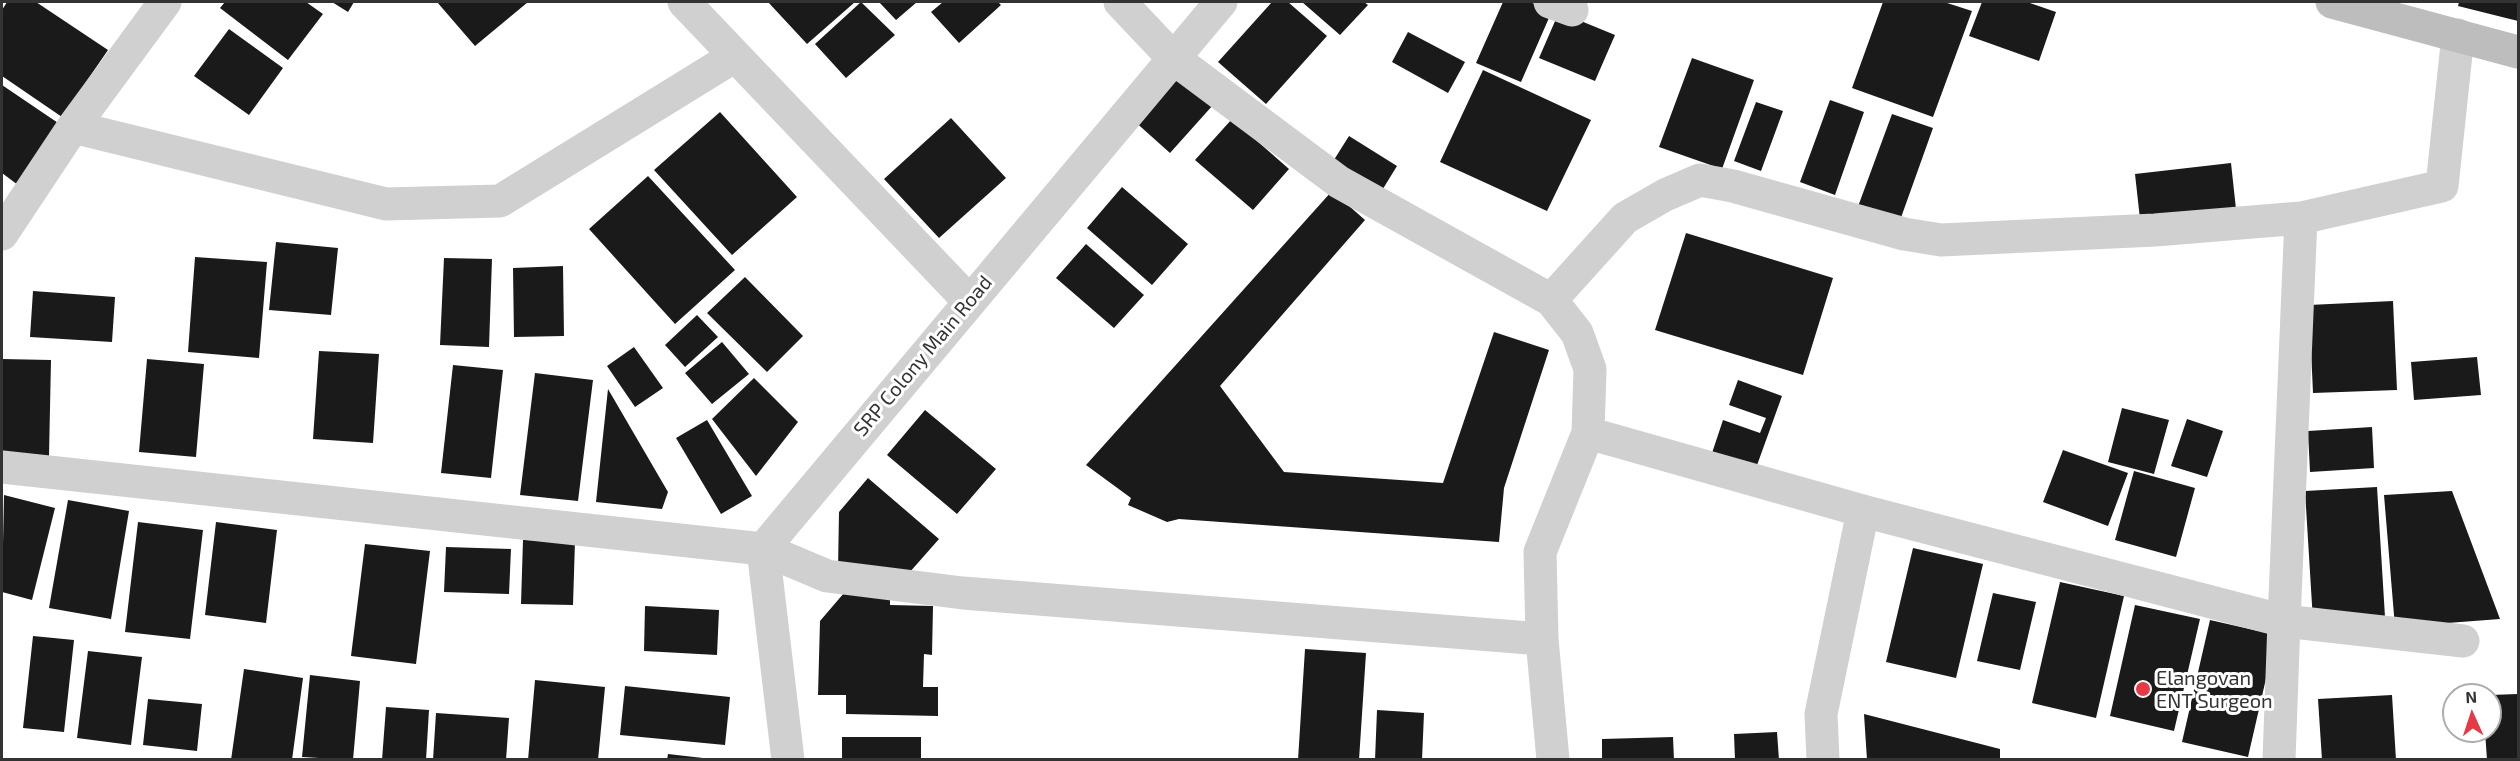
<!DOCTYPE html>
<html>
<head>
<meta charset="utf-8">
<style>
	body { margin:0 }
	#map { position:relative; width:2520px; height:761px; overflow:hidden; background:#fff; font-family:"Exo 2",sans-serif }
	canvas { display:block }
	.frame { position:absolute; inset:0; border:3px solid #333; pointer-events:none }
	.north { position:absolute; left:2442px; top:683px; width:60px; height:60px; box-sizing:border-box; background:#fff; border:2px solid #adadad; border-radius:50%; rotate:357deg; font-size:16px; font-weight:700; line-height:24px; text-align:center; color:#333 }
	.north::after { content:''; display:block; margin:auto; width:21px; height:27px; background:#e63946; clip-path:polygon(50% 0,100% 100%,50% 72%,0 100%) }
</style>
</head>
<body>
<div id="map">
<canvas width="2520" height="761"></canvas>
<div class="frame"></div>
<div class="north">N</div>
</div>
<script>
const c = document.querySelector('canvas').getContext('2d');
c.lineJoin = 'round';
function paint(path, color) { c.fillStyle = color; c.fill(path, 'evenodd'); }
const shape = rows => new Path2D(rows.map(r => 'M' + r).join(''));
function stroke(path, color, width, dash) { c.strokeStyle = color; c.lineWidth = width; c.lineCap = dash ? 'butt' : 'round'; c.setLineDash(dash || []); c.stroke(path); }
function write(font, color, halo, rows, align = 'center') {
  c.font = font + ' "Exo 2",sans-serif'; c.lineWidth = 6; c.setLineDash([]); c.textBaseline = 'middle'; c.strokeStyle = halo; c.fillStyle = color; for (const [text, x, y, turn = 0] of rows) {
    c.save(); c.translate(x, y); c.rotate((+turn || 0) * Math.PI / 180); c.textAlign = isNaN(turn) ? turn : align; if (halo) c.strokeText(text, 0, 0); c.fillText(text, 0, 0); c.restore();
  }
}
paint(shape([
	[7,2,36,2,108,50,62,117,2,76,2,10],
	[225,2,306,2,323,14,288,60,220,8],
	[332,2,354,2,348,12],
	[437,2,528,2,475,46],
	[768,2,855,2,807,44],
	[861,2,895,35,846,78,815,44],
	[879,2,917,2,896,20],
	[943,2,998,2,1001,5,959,43,931,12],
	[1272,2,1288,2,1327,36,1266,104,1218,62],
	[1302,2,1364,2,1368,5,1340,35],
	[1503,2,1530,2,1552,11,1521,82,1476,63],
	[1883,2,1944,2,1972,11,1933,117,1852,88],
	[1982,2,2027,2,2056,12,2039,61,1969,36],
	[2459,2,2518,2,2518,21,2458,6],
	[1559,12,1615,35,1595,81,1539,58],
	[229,29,283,68,249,115,194,76],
	[1408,32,1465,62,1448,93,1392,62],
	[1692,58,1754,80,1722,169,1659,147],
	[1483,70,1591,120,1547,211,1440,162],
	[1174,71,1213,105,1170,153,1132,119],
	[2,85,64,127,22,188,2,173],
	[1830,100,1864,112,1835,195,1800,182],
	[1756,102,1783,111,1761,171,1734,161],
	[720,112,797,197,732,255,654,170],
	[1892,114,1933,128,1898,226,1856,212],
	[951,118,1006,178,939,238,884,179],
	[1232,119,1289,169,1253,210,1195,160],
	[1349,136,1397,166,1381,192,1332,163],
	[2231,163,2236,209,2140,219,2135,174],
	[648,176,735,270,675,324,589,229],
	[1122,187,1188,244,1152,285,1087,228],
	[1332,191,1365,220,1220,386,1284,472,1443,483,1494,332,1549,350,1504,488,1499,542,1179,519,1167,522,1128,505,1131,498,1086,465],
	[1686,233,1833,278,1803,375,1655,330],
	[276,242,338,248,331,315,269,310],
	[1086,244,1144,295,1114,328,1056,278],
	[195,257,267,262,259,358,188,352],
	[444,258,492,259,489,347,440,345],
	[563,266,564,336,514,337,513,268],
	[745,277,803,336,767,372,707,313],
	[33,291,115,297,112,342,30,337],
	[2393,301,2397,390,2313,393,2309,305],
	[697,315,718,337,685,367,665,345],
	[722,342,749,374,712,404,685,373],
	[634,347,663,388,635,407,607,366],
	[319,351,379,354,373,443,313,439],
	[2477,357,2481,395,2414,400,2411,362],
	[2,359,51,360,49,456,2,455],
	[147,359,204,364,196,457,139,452],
	[453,365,503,370,491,478,441,473],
	[535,373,593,380,578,501,520,495],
	[754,378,798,422,756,476,712,419],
	[1738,380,1782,396,1756,468,1712,453,1723,420,1760,433,1766,418,1729,405],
	[608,389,668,492,662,509,596,502],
	[2122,408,2169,420,2154,474,2108,462],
	[925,410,996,469,957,514,887,455],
	[2187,419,2223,431,2207,477,2171,466],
	[707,420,752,496,721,514,676,438],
	[2372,427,2374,468,2310,472,2308,431],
	[2063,450,2128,473,2108,526,2043,502],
	[2134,471,2195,488,2176,557,2115,540],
	[868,478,939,539,909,573,838,570,839,512],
	[2377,487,2385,617,2313,621,2305,491],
	[2452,491,2500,619,2395,627,2384,495],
	[4,495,55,508,32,600,2,592],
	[68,500,129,511,111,619,49,608],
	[138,522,203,530,190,639,125,632],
	[216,522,277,530,266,623,205,615],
	[523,540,575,541,573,605,521,604],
	[365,544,430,551,416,664,351,656],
	[446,547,511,549,509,594,444,592],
	[1913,548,1983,564,1956,678,1886,662],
	[2060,582,2124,596,2096,718,2032,703],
	[844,593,890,593,890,605,933,606,932,655,924,654,923,687,938,687,938,716,846,714,846,695,818,695,820,621],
	[1993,593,2036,602,2020,670,1977,661],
	[2135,605,2200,619,2174,731,2110,716],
	[645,606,719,610,717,655,644,651],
	[2210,620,2276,635,2248,757,2182,742],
	[33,636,74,640,64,732,23,728],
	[1305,649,1366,653,1359,760,1298,760],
	[88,651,142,657,131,745,77,738],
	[244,669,303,678,292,760,231,760],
	[310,675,360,681,353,760,302,757],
	[535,680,605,687,598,760,528,760],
	[625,686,730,697,725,745,620,735],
	[2518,694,2518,760,2487,760,2485,731,2490,731,2490,695],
	[2392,695,2396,760,2322,760,2318,699],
	[148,699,202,704,197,751,143,745],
	[386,707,429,710,426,760,382,760],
	[1377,710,1424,713,1422,760,1375,760],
	[436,713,509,718,506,760,433,760],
	[1864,714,2000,749,2000,760,1867,760],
	[1777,732,1779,760,1735,760,1734,734],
	[842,737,921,737,921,760,842,760],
	[1673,737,1674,760,1602,760,1602,739],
	[668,754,703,758,703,760,667,760]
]), '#1a1a1a');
stroke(shape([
	[684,2,968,300],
	[1120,2,1173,58,1339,182,1551,300,1577,333,1590,369,1588,433,1540,552,1542,639,1553,760],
	[1550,2,1572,10],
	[73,127,386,204,500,201,735,56],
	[2301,218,2284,621,2463,641],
	[2,234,73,127,165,2],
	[1551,300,1625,218,1665,195,1700,180,1733,186,1904,234,1941,240,2155,230,2301,218,2442,186,2458,35],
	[1588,433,1863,511,2284,621,2279,760],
	[2,467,763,549,827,576,963,593,1542,639],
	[788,760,763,549,1221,2],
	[1823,760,1821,714,1863,511]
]), '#d0d0d0', 33);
stroke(shape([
	[2332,2,2518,52]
]), '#bdbdbd', 33);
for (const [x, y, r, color] of [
	[2143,689,8,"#e63946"]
]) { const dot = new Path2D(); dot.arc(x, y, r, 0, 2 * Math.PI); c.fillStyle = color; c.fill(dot); stroke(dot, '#fff', 2); }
write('20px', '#333', '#fff', [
	["SRP Colony Main Road",923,356,-50]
]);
write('20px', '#333', '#fff', [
	["Elangovan",2156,678],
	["ENT Surgeon",2156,701]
], 'left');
</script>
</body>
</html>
